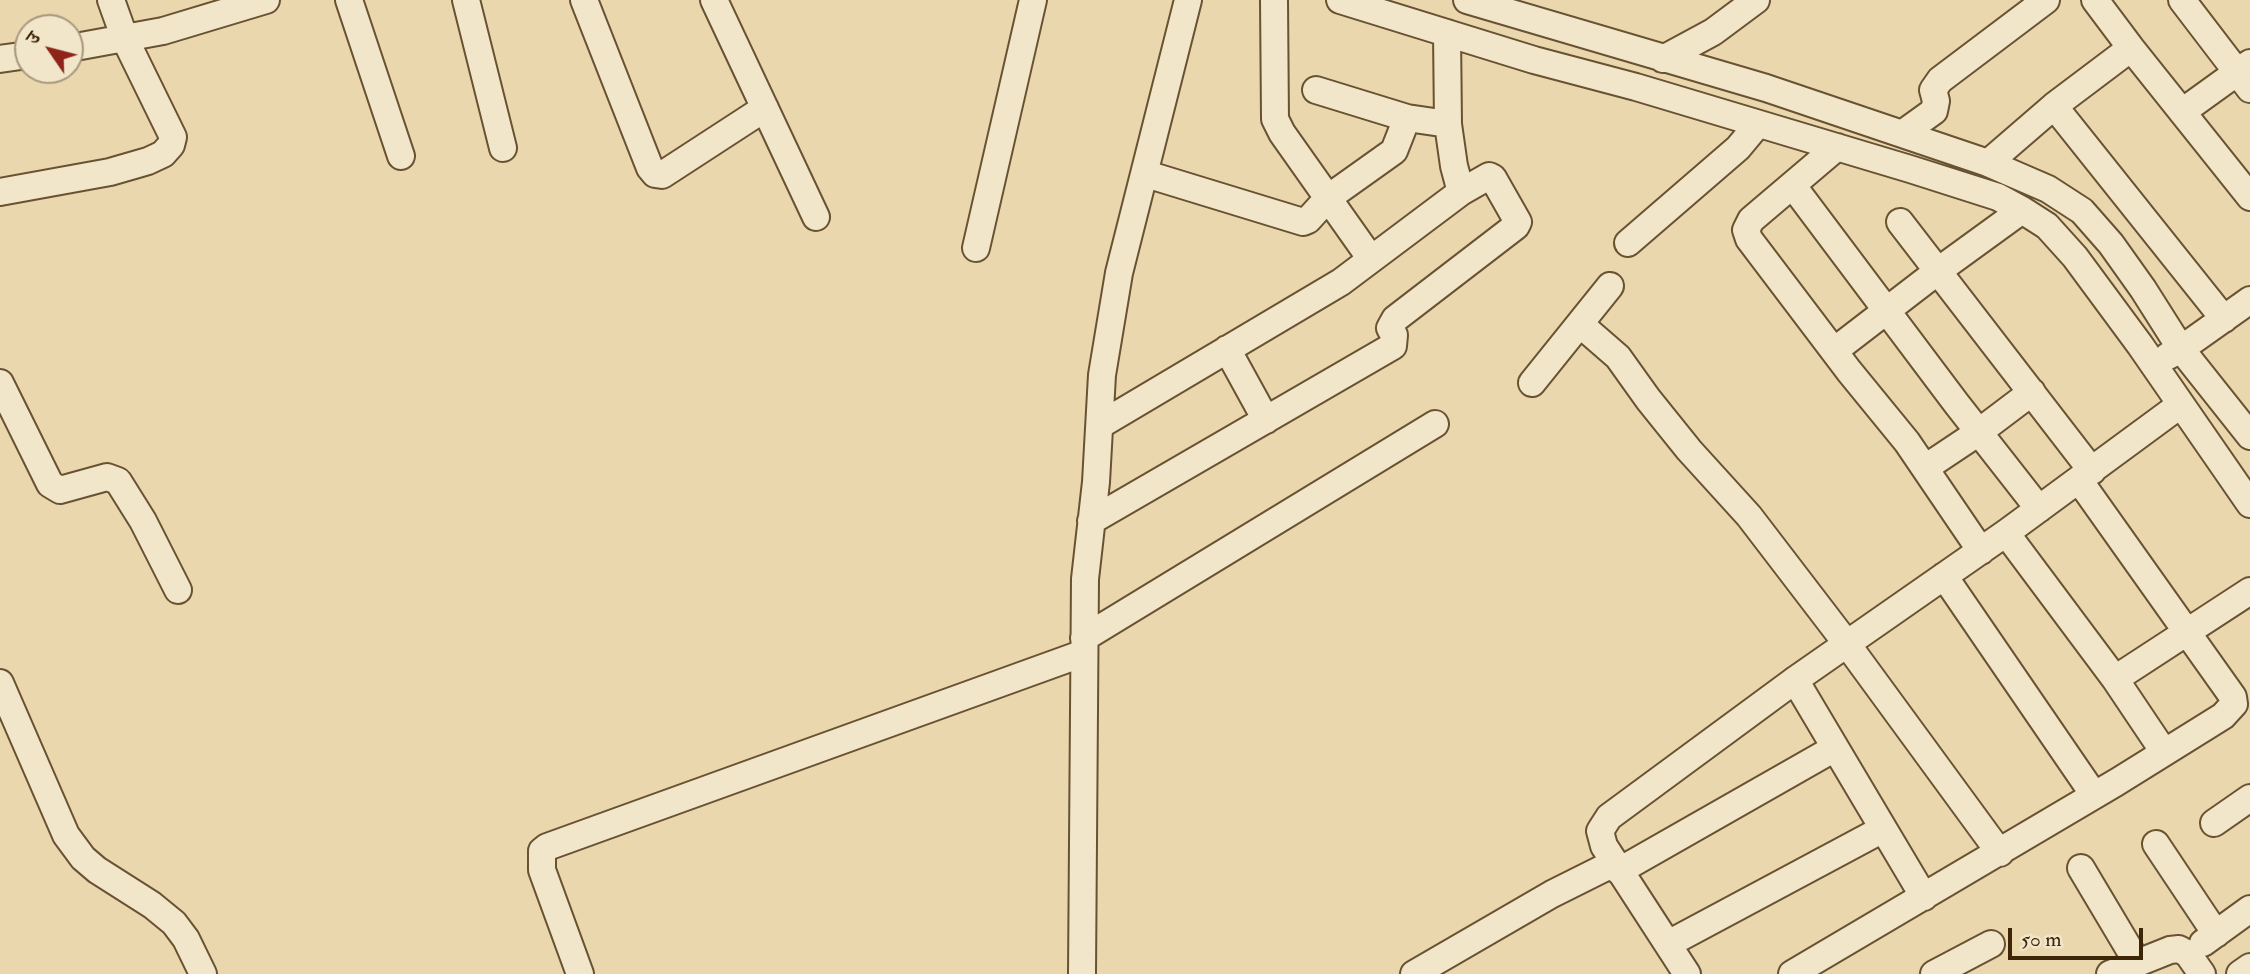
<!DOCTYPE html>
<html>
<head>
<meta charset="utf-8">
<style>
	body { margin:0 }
	#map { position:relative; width:2250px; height:974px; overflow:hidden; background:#ead7ae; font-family:"IM FELL Double Pica","Noto Serif Devanagari",serif }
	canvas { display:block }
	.north { position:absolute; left:14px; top:14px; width:70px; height:70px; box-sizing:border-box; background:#f1e5ca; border:2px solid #a9987c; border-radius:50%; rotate:305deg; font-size:19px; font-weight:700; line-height:28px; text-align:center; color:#3d2508 }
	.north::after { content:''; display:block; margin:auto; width:24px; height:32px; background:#8f2418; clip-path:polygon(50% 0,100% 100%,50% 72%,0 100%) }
	.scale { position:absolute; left:2008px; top:928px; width:135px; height:32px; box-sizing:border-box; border:4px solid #3d2508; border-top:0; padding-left:9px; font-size:21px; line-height:24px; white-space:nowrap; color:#3d2508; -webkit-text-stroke:5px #f1e5ca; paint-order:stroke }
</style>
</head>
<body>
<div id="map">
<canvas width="2250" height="974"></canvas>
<div class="north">उ</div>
<div class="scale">50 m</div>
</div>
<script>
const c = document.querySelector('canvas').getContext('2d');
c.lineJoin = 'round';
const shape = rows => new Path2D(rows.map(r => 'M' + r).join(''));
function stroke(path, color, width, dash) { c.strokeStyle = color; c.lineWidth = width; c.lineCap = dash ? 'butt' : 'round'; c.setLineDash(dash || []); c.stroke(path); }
const minor = shape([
	[349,0,401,156],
	[466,0,503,148],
	[584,0,650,168,655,174,662,175,765,108],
	[714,0,816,217],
	[1274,0,1275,119,1282,133,1371,259],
	[1340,0,1534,60,1636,87,1910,169,1998,197,2022,210,2047,226,2075,257,2140,345,2250,504],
	[1467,0,1766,88,1988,163,2048,189,2082,211,2111,244,2143,289,2181,349,2250,436],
	[2095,0,2131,48],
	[2182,0,2250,89],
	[70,48,163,31,266,0],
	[0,59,28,55],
	[1663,59,1713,32,1756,0],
	[1316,90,1407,118],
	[2054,106,2131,48,2250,197],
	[2182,112,2250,63],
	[1902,134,1934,111,1936,101,1933,90,1940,80,2046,0],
	[1837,147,1751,220,1746,230,1749,239,1849,371,1907,442,1981,551],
	[1988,163,2054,106,2224,319],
	[1146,174,1303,222,1308,220,1328,198,1394,151,1407,118,1448,124],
	[1793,186,1956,403,2039,509],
	[0,192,110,172,148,161,163,154,171,145,173,137,125,39,111,0],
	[1900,222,2092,471],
	[1628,243,1738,148,1758,124],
	[976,248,1033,0],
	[1580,324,1618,357,1648,399,1689,450,1749,516,1847,644,2000,853],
	[1227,349,1266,420],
	[1834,351,1938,271,2022,210],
	[2168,356,2181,349,2250,300],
	[0,383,50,484,60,490,107,477,118,481,143,521,178,590],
	[1532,383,1610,286],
	[1100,425,1341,282,1461,192,1454,166,1448,124,1447,33],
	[1925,468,1979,432,2032,392],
	[1091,521,1393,346,1394,335,1390,328,1395,319,1516,226,1518,222,1493,178,1489,176,1461,192],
	[2006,533,2115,679,2250,591],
	[1944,576,2094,795],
	[1084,638,1435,424],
	[2115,679,2164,752],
	[1795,680,1924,897],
	[0,683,66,835,83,858,97,870,152,905,174,923,186,939,203,974],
	[2214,823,2250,798],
	[2156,844,2216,934],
	[2081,868,2137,962],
	[1619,871,1835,748],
	[2203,943,2250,909],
	[1668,944,1883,829],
	[580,974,542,870,542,851,547,847,1084,653],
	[1082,974,1085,579,1096,482,1102,375,1119,273,1188,0],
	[1414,974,1552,894,1614,863],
	[1687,974,1604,846,1600,831,1609,817,1795,680,2006,533,2180,405],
	[1792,974,2117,782,2223,716,2234,704,2233,697,2079,480],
	[1934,974,1991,944],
	[2110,974,2170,950,2179,949,2188,954,2202,974],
	[2240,974,2250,967]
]);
stroke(minor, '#685232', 30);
stroke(minor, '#f1e5ca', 26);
</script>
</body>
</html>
